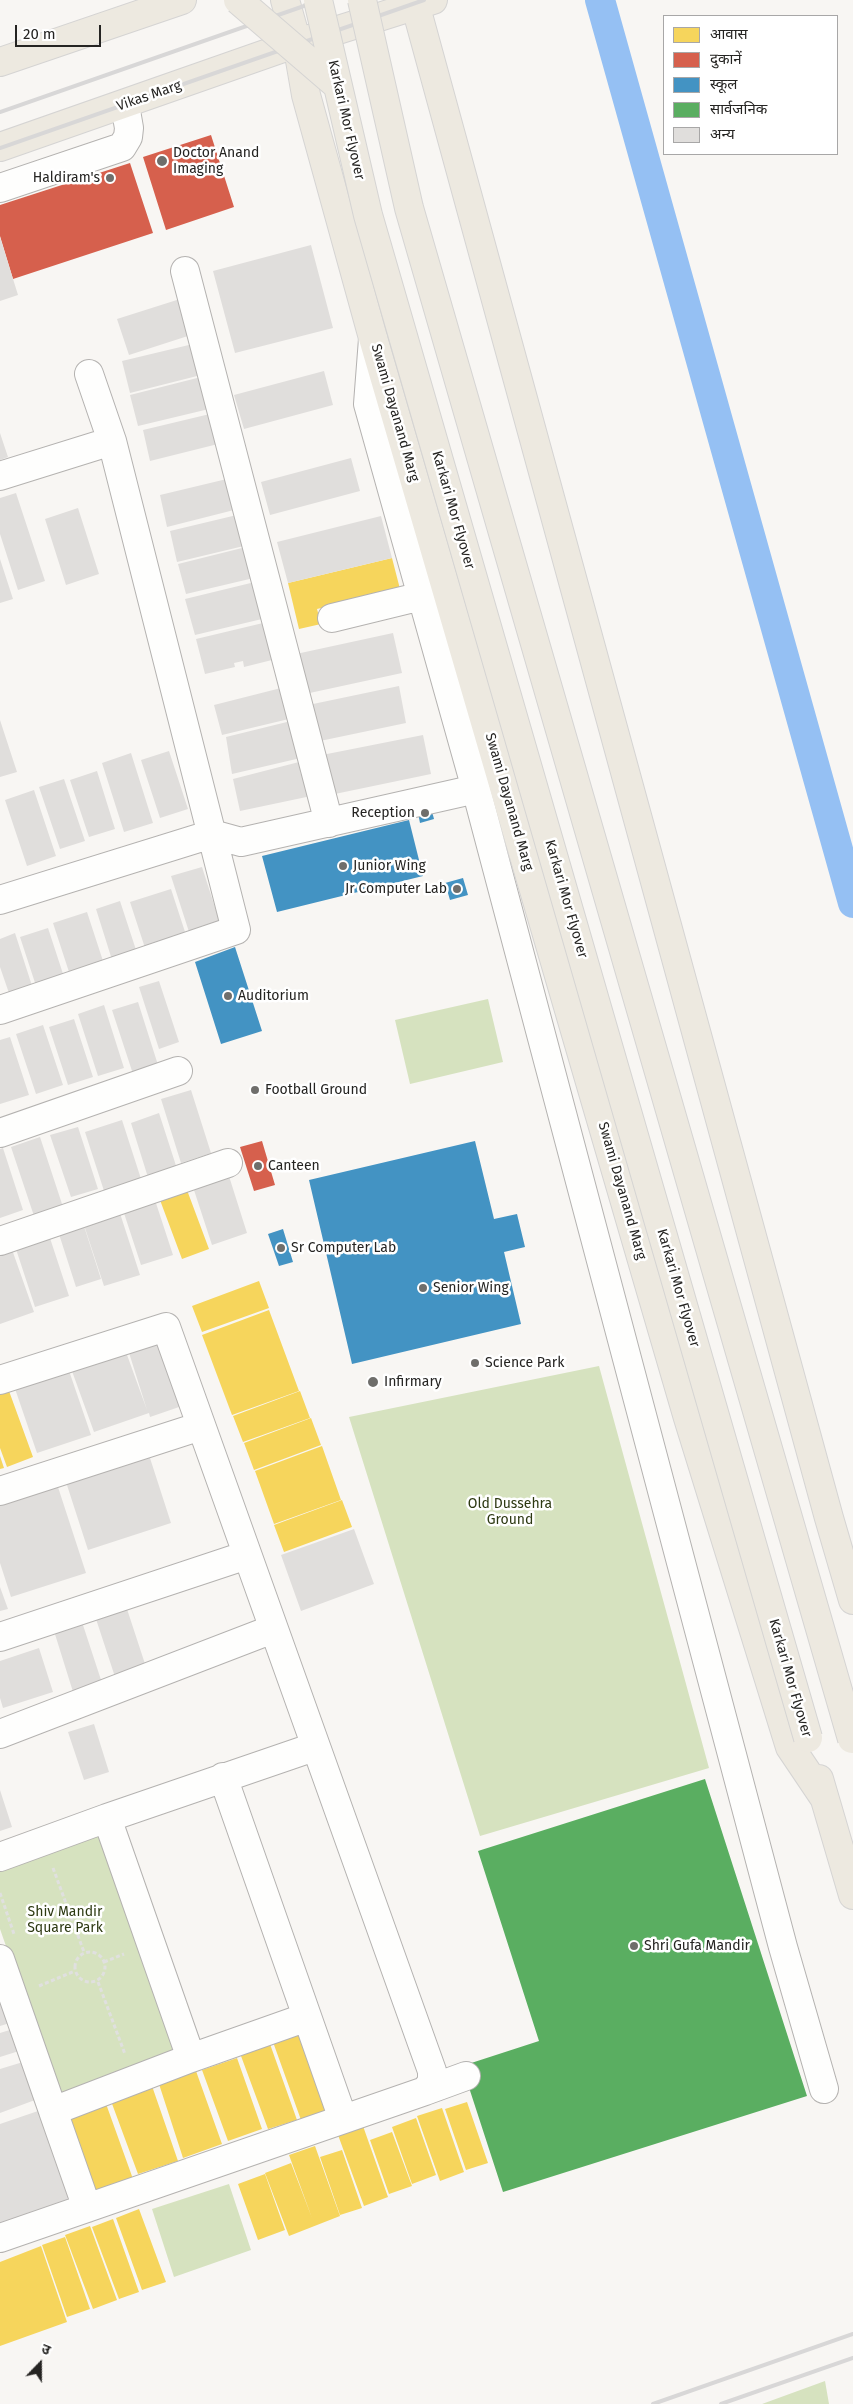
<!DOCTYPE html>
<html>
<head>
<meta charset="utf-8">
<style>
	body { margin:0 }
	#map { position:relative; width:853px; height:2404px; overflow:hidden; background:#f8f6f3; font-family:"Fira Sans","Noto Sans Devanagari",sans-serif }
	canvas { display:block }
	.legend { position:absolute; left:663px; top:15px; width:175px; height:140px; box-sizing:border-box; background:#fff; border:1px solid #a8a7a7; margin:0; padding:6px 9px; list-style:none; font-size:15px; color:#252422 }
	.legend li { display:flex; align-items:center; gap:10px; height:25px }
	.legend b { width:25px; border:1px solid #a8a7a7 }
	.north { position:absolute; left:15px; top:2339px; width:50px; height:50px; -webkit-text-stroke:4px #fff; paint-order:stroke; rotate:22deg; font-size:14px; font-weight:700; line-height:20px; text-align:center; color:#252422 }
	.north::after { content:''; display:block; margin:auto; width:18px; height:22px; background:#252422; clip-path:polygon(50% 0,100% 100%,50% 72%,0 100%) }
	.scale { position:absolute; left:15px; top:25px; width:86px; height:22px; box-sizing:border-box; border:2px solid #252422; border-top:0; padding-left:6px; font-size:15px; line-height:18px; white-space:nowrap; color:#252422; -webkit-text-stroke:4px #fff; paint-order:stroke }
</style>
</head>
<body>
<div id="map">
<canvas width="853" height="2404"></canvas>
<ul class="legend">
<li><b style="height:14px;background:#f6d55c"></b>आवास</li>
<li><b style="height:14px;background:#d6604d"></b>दुकानें</li>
<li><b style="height:14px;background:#4393c3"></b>स्कूल</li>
<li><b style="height:14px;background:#5aae61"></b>सार्वजनिक</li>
<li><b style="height:14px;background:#e0dedc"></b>अन्य</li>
</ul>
<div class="north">उ</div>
<div class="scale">20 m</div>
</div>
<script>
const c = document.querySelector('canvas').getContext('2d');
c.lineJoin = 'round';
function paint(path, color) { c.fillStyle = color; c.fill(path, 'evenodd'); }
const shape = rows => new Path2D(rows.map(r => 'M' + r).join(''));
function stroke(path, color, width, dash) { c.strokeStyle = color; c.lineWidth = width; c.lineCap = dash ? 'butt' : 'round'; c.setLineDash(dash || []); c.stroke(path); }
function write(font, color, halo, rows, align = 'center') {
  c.font = font + ' "Fira Sans",sans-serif'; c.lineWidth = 5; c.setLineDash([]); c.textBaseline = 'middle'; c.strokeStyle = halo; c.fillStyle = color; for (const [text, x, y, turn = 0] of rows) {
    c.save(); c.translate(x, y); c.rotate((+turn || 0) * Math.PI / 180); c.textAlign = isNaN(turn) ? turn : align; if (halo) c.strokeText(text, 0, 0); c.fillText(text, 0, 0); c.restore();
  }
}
paint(shape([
	[488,999,503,1062,410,1084,395,1020],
	[599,1366,709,1768,480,1836,349,1417],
	[104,1829,179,2055,60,2100,0,1929,0,1865],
	[229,2184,251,2250,174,2277,152,2209],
	[825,2381,829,2404,762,2404]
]), '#d6e2bf');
paint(shape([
	[392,558,400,589,317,609,321,624,299,629,288,583],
	[184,1182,209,1249,182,1259,157,1192],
	[259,1281,269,1308,202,1332,192,1306],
	[269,1310,299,1391,232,1415,202,1335],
	[5,1380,33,1457,7,1467,0,1448,0,1382],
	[300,1391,310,1418,243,1442,233,1416],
	[311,1418,321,1445,254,1470,244,1443],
	[322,1446,341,1500,274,1524,255,1471],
	[0,1456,4,1468,0,1469],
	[342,1500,352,1527,284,1552,274,1525],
	[305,2031,331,2109,301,2120,273,2042],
	[270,2044,297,2120,268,2129,241,2056],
	[237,2058,262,2129,228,2141,202,2070],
	[196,2071,222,2144,183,2158,159,2084],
	[152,2086,178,2161,138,2174,111,2101],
	[105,2101,133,2179,90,2195,63,2117],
	[467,2102,488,2163,466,2170,445,2109],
	[442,2108,464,2172,440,2181,417,2116],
	[416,2118,436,2175,412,2184,392,2127],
	[363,2126,388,2197,364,2206,338,2135],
	[392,2132,412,2186,389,2194,370,2140],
	[315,2146,340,2216,289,2236,265,2173,291,2163,312,2218,289,2155],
	[342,2150,362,2208,340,2215,320,2157],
	[265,2174,285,2230,258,2240,238,2184],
	[139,2209,166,2282,142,2290,116,2218],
	[113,2219,139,2292,119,2299,92,2227],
	[90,2226,117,2300,93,2309,65,2235],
	[65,2237,90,2309,67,2317,42,2245],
	[41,2246,67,2322,0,2346,0,2262]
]), '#f6d55c');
paint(shape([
	[211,135,234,207,166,230,143,157],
	[130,163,153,233,13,279,0,236,0,205],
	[262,1141,275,1185,254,1191,240,1147]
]), '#d6604d');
paint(shape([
	[430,804,434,819,420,823,417,808],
	[409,820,423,876,277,912,262,856],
	[463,878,468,895,450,900,445,883],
	[235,947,262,1031,221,1044,195,962],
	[475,1141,494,1219,517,1214,525,1247,504,1252,521,1324,352,1364,309,1180],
	[283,1229,293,1262,279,1266,268,1234]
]), '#4393c3');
paint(shape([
	[705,1779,807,2096,503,2192,462,2066,539,2041,478,1851]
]), '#5aae61');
stroke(shape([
	[600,0,853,903]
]), '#95c0f3', 30);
paint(shape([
	[0,237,18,295,0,301],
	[311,245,333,328,235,353,213,271],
	[180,299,191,335,129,355,117,319],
	[193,344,201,375,130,393,122,361],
	[324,371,333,405,244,429,234,395],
	[201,377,209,409,138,426,130,395],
	[214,413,222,443,150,461,143,430],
	[0,433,8,457,0,460],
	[351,458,360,491,270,515,261,482],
	[231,478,238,509,167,527,160,495],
	[16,493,45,581,18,590,0,534,0,498],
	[78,508,99,574,66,585,45,519],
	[241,514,248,545,177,562,170,531],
	[381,516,392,558,288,583,277,542],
	[250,546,258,577,186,594,178,564],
	[0,559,13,599,0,603],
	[259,581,262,619,195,635,185,599],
	[263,623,272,660,244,667,243,661,234,663,235,667,205,674,196,639],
	[393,633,402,673,305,694,296,654],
	[399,686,406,723,320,741,313,704],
	[285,687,293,718,222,735,214,705],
	[0,720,17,772,0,777],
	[295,720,305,757,232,774,226,737],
	[423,735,431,774,330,795,322,755],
	[169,751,188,809,160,818,141,760],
	[131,753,153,823,124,832,102,763],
	[299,762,301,774,308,772,316,795,240,811,233,779],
	[97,771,115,829,89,837,70,780],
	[64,779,85,841,60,849,39,787],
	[34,790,56,856,27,866,5,800],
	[202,867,221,926,190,935,171,876],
	[171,889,187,938,146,951,130,902],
	[120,901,138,956,113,963,96,909],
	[87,912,103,961,69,972,53,923],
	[48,928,66,983,38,992,20,937],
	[15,933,34,992,11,999,0,967,0,939],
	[159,981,179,1042,159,1049,139,987],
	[138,1002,158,1065,133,1074,112,1010],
	[104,1005,124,1068,98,1076,78,1014],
	[74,1019,93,1077,68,1085,49,1027],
	[43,1025,63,1085,36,1094,16,1034],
	[10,1037,29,1095,0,1104,0,1040],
	[191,1090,211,1153,181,1163,161,1099],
	[159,1113,180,1178,151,1187,131,1123],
	[122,1120,142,1182,105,1194,85,1132],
	[78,1127,98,1189,71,1197,50,1135],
	[40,1137,63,1207,34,1216,11,1147],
	[3,1148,23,1210,0,1218,0,1149],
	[228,1173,247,1233,212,1245,192,1184],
	[153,1194,173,1255,141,1265,121,1204],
	[117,1204,140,1275,104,1286,81,1216],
	[83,1223,101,1279,76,1287,58,1231],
	[48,1232,69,1296,35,1307,14,1243],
	[9,1241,34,1312,0,1324,0,1244],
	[118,1330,147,1410,125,1340,157,1330,182,1406,150,1417,149,1413,94,1432,64,1349],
	[65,1359,91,1435,37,1453,11,1377],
	[149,1455,171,1523,88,1550,66,1482],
	[57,1484,86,1573,11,1597,0,1563,0,1503],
	[354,1529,374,1584,301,1611,281,1555],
	[0,1587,8,1609,0,1611],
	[127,1609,147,1670,116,1680,96,1619],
	[82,1622,103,1686,74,1695,54,1631],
	[39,1648,53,1692,3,1708,0,1698,0,1661],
	[94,1724,109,1772,84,1780,68,1732],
	[0,1790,12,1827,0,1831],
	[4,2002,10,2023,0,2026,0,2003],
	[13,2029,19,2051,0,2057,0,2033],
	[23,2062,35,2100,0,2113,0,2069],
	[38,2111,73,2202,0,2226,0,2124]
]), '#e0dedc');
const minor = shape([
	[0,188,122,147,128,137,129,128,125,105],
	[185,271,329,823],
	[373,339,368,404,476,789,783,1947,824,2089],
	[0,476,112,441],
	[332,618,422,596],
	[0,900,212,834,241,842,476,789],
	[0,1010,236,930,112,441,89,374],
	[0,1133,178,1071],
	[0,1241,228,1163],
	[0,1380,166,1327,432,2071,432,2082,425,2091,0,2238],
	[0,1491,201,1426],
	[0,1637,247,1555],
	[0,1734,273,1629],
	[223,1777,343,2119],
	[0,1857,107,1818],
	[0,1959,53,2111,191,2058],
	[307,2017,191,2058,107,1818,314,1747],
	[425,2091,466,2076],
	[53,2111,87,2208]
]);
const major = shape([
	[285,0,297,43,306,95,373,338,688,1418,790,1747,823,1796],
	[414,0,829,1518,853,1600],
	[0,62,182,0],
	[0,147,297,43,433,0],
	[819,1779,853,1895]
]);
stroke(minor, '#b4b2b0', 30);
stroke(major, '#d5d4d3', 30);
stroke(shape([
	[53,1868,84,1952],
	[0,1893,14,1934],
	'75 1967a15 15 0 1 1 30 0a15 15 0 1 1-30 0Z',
	[104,1962,124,1954],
	[98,1982,125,2054],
	[39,1986,75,1971]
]), '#e0e0df', 3, [4, 2.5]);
stroke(minor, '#fefefd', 28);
stroke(major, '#ede9e0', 28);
stroke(shape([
	[0,112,321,0],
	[0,148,424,0],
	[653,2404,853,2334],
	[721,2404,853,2358]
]), '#d8d7d7', 4);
const majorBridge = shape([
	[238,0,338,86],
	[318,0,368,215,808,1738],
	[362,0,409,208,852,1739]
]);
stroke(majorBridge, '#d5d4d3', 30, []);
stroke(majorBridge, '#ede9e0', 28);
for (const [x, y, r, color] of [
	[162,161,6,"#6f6e6b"],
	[110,178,5,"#6f6e6b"],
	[425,813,5,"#6f6e6b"],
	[343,866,5,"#6f6e6b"],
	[457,889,5,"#6f6e6b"],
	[228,996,5,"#6f6e6b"],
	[255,1090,5,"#6f6e6b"],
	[258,1166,5,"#6f6e6b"],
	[281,1248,5,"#6f6e6b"],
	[423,1288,5,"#6f6e6b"],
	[475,1363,5,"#6f6e6b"],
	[373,1382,6,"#6f6e6b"],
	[634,1946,5,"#6f6e6b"]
]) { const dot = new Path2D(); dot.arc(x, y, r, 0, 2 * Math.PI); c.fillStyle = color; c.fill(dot); stroke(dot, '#fff', 2); }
write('14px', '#252422', '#fff', [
	["Vikas Marg",149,96,-19],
	["Karkari Mor Flyover",346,120,77],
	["Swami Dayanand Marg",395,413,74],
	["Karkari Mor Flyover",453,510,74],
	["Swami Dayanand Marg",509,802,74],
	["Karkari Mor Flyover",566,899,74],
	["Swami Dayanand Marg",622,1191,74],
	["Karkari Mor Flyover",678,1288,74],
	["Karkari Mor Flyover",790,1678,74]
]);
write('14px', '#252422', '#fff', [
	["Doctor Anand",173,153],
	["Imaging",173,169],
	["Haldiram's",100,178,"right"],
	["Reception",415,813,"right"],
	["Junior Wing",353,866],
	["Jr Computer Lab",447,889,"right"],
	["Auditorium",238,996],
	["Football Ground",265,1090],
	["Canteen",268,1166],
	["Sr Computer Lab",291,1248],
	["Senior Wing",433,1288],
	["Science Park",485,1363],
	["Infirmary",384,1382],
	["Shri Gufa Mandir",644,1946]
], 'left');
write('14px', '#2d3912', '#fff', [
	["Old Dussehra",510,1504],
	["Ground",510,1520],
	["Shiv Mandir",65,1912],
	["Square Park",65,1928]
]);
</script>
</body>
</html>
